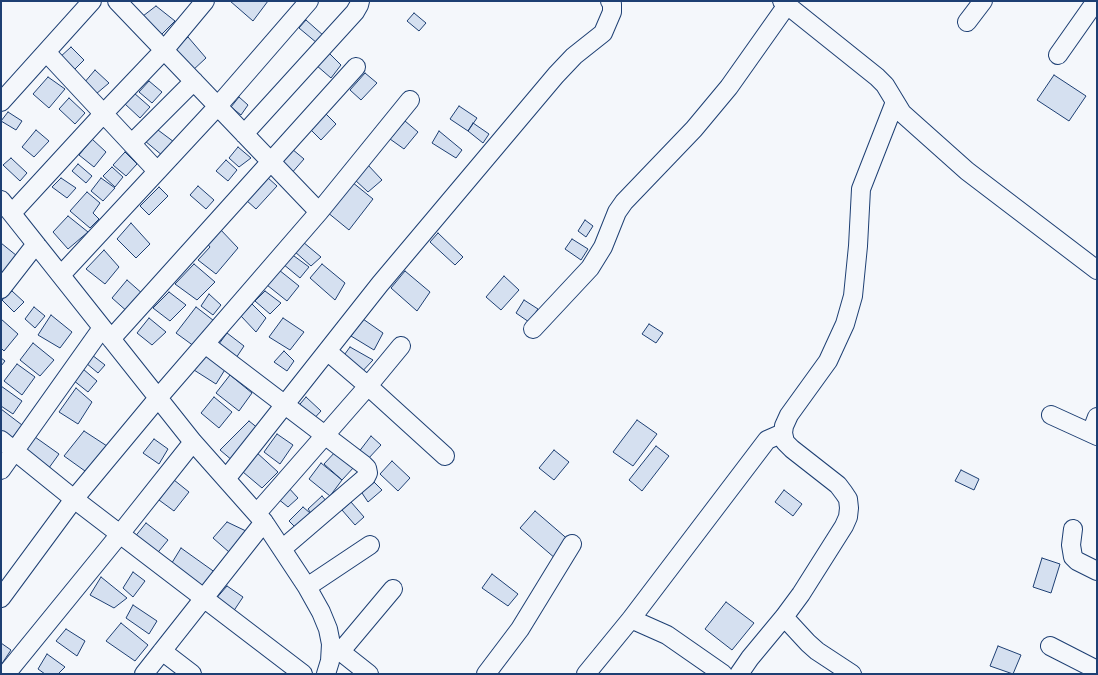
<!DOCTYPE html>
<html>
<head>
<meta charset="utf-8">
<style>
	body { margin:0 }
	#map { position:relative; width:1098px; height:675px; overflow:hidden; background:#f4f7fb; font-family:Poppins,sans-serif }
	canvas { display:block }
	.frame { position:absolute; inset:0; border:2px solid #1d3f73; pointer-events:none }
</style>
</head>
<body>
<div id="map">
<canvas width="1098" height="675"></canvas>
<div class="frame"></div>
</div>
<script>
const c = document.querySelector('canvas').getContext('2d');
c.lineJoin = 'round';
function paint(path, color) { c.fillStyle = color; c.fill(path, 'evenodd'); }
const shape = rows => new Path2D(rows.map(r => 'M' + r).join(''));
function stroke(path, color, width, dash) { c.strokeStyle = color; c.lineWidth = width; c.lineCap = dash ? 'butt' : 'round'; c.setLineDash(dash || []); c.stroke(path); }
const building = shape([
	[230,1,268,1,253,21,230,1],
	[156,6,175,21,160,36,143,16,156,6],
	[414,13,426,23,419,31,407,21,414,13],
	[306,20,324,36,317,43,299,28,306,20],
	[188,37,206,58,192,71,175,50,188,37],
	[71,47,84,60,72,72,59,58,71,47],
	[328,52,341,65,331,78,316,65,328,52],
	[95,70,109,83,96,94,84,83,95,70],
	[365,73,377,83,361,100,350,90,365,73],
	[1054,75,1086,96,1069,121,1037,100,1054,75],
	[48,77,65,89,49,108,33,94,48,77],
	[149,81,162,92,152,103,139,92,149,81],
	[134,93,150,107,140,118,124,103,134,93],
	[239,97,248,105,241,115,231,107,239,97],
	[69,98,85,113,75,124,59,109,69,98],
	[459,106,477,118,468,131,450,119,459,106],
	[8,112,22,121,16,130,1,121,8,112],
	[326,114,336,124,321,140,311,130,326,114],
	[405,121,418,132,404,149,390,139,405,121],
	[473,123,489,134,483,143,468,131,473,123],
	[36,130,49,141,34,157,22,147,36,130],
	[158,130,174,142,163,156,145,141,158,130],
	[439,131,462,150,456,158,432,143,439,131],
	[92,139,106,152,94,167,79,155,92,139],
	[238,147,251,158,239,167,229,158,238,147],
	[292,149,304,159,290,175,278,166,292,149],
	[125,152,137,164,126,176,113,165,125,152],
	[11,158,27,173,20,181,3,165,11,158],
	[226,160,237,170,228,181,216,171,226,160],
	[78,164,92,176,86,183,72,171,78,164],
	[367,164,382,180,368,192,354,179,367,164],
	[112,167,123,177,115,187,103,176,112,167],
	[267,177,277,186,256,209,246,200,267,177],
	[61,178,76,188,67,198,52,187,61,178],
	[101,178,115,188,103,201,91,191,101,178],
	[352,182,373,199,349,230,327,212,352,182],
	[198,186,214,200,206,209,190,195,198,186],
	[159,187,168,196,149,215,140,206,159,187],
	[87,192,100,203,93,213,99,219,90,228,70,211,87,192],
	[68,216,88,232,68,249,53,232,68,216],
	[585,220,593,226,586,237,578,231,585,220],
	[131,223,150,244,136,258,117,239,131,223],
	[219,228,238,248,216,274,198,260,210,247,206,242,219,228],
	[438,233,463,257,455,265,430,242,438,233],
	[572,239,588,249,581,260,565,249,572,239],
	[303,242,321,257,311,266,294,251,303,242],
	[1,243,22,260,7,276,1,271,1,243],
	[104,250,119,267,105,284,86,269,104,250],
	[290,253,309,267,300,278,283,264,290,253],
	[194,264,215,282,197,300,175,284,194,264],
	[322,264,345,283,335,300,310,278,322,264],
	[279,270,299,286,287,301,267,285,279,270],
	[405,271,430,292,417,311,391,288,405,271],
	[504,276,519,290,501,310,486,297,504,276],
	[127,280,144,295,129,313,112,298,127,280],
	[12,291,24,302,14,312,2,300,12,291],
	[265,291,281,303,270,314,255,301,265,291],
	[169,292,186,305,170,321,153,308,169,292],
	[209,294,221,305,213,315,201,306,209,294],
	[524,300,538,309,529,322,516,313,524,300],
	[252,304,266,318,256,332,241,316,252,304],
	[34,307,45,316,35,328,25,319,34,307],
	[196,307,218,324,198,349,176,333,196,307],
	[51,315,72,332,60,348,38,335,51,315],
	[149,318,166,332,152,345,137,333,149,318],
	[283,318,304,332,290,350,269,337,283,318],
	[1,319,18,334,4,351,1,348,1,319],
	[363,319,383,333,374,350,351,336,363,319],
	[649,324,663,333,656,343,642,334,649,324],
	[227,333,244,346,234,361,216,348,227,333],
	[33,343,54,360,40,376,20,360,33,343],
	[350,347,373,360,357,377,342,358,350,347],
	[284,351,294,361,287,371,274,362,284,351],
	[207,353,226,368,216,384,194,370,207,353],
	[92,355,105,365,98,373,86,363,92,355],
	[1,358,5,361,1,366,1,358],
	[17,364,35,377,22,395,4,381,17,364],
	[83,369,97,381,88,392,73,380,83,369],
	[230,375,252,393,239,411,216,393,230,375],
	[1,386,22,401,13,414,1,406,1,386],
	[76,388,92,402,78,424,59,412,76,388],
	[214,397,232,412,219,428,201,413,214,397],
	[306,397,321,411,310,423,295,410,306,397],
	[1,409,22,425,10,441,1,434,1,409],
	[637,420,657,434,633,466,613,452,637,420],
	[249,421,259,429,233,461,220,450,249,421],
	[84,431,107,446,85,471,64,456,84,431],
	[277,434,293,445,280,464,264,452,277,434],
	[371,436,381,445,367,460,358,453,371,436],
	[35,437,59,454,46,472,22,455,35,437],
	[154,439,168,449,159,464,143,453,154,439],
	[656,446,669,456,642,491,629,480,656,446],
	[554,450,569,462,554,480,539,468,554,450],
	[336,451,355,466,342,480,324,464,336,451],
	[256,452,278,472,262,488,243,472,256,452],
	[392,461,410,478,398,491,380,474,392,461],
	[321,463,342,480,330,496,309,479,321,463],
	[961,470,979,479,974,490,955,481,961,470],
	[174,480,189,492,174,511,159,500,174,480],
	[373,481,382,490,368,502,362,493,373,481],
	[287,486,298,498,288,507,277,498,287,486],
	[784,490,802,504,793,516,775,502,784,490],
	[322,496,327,502,313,516,308,509,322,496],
	[351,502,364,517,355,525,342,510,351,502],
	[303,507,310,513,295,527,289,521,303,507],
	[535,511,571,542,556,559,520,528,535,511],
	[227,522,246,531,229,552,213,538,227,522],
	[146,523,168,540,155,556,134,538,146,523],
	[181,548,216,573,200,591,170,566,181,548],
	[1042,558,1060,564,1051,593,1033,587,1042,558],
	[133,572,145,581,133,597,123,588,133,572],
	[492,574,518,594,508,606,482,588,492,574],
	[101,577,127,598,114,608,90,595,101,577],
	[227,586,243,597,233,612,214,601,227,586],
	[726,602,754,623,732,650,705,629,726,602],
	[133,605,157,621,149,634,126,618,133,605],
	[121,623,148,645,135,661,106,641,121,623],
	[66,629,85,641,77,656,56,641,66,629],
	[1,643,11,650,1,665,1,643],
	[998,646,1021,655,1013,674,990,666,998,646],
	[47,654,65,667,58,674,45,674,38,669,47,654]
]);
paint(building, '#d5e0f0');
stroke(building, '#1d3f73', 1);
const minor = shape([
	[117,1,319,212],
	[782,1,877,77,885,85,902,113,967,171,1097,270],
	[967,22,983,1],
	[46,52,157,171],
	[1058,55,1096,1],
	[1,102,92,1],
	[244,134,355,12,359,5,360,1],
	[132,143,194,81],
	[1,200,193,442,264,522,307,587,321,612,328,629,331,644,330,661,326,674],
	[12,213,104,113,165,49,205,1],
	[61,275,217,107,309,1],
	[1,289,36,244],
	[533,329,590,268,603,247,617,212,624,202,694,129,729,87,787,5],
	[111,339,356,67],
	[205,344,364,465,367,468,368,473,366,477,282,549],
	[327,351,368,386,445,456],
	[1051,415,1097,436],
	[1091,433,1097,417],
	[1,440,74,499,303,674],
	[1,470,102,328],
	[226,479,380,284,556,75,574,56,603,33,612,12,612,4,610,1],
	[257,513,368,386,401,346],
	[1073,529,1071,545,1073,557,1077,561,1097,571],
	[307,587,370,545],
	[1,598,74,499,158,398,319,212,410,100],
	[784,617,808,643,817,651,852,674],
	[631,619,667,635,723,674],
	[331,644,369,674],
	[1050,646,1097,670],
	[162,651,192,674],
	[341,651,393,589],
	[6,674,120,534,193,442],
	[144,674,264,522],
	[486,674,520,629,572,544],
	[586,674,631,619,767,440,783,433],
	[739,674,750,658,784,617,801,594,844,526,848,517,849,508,848,499,844,493,838,485,792,449,785,442,783,433,784,426,789,415,828,361,845,324,853,296,858,246,861,189,895,102]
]);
stroke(minor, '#1d3f73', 20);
stroke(minor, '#f4f7fb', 18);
</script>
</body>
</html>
